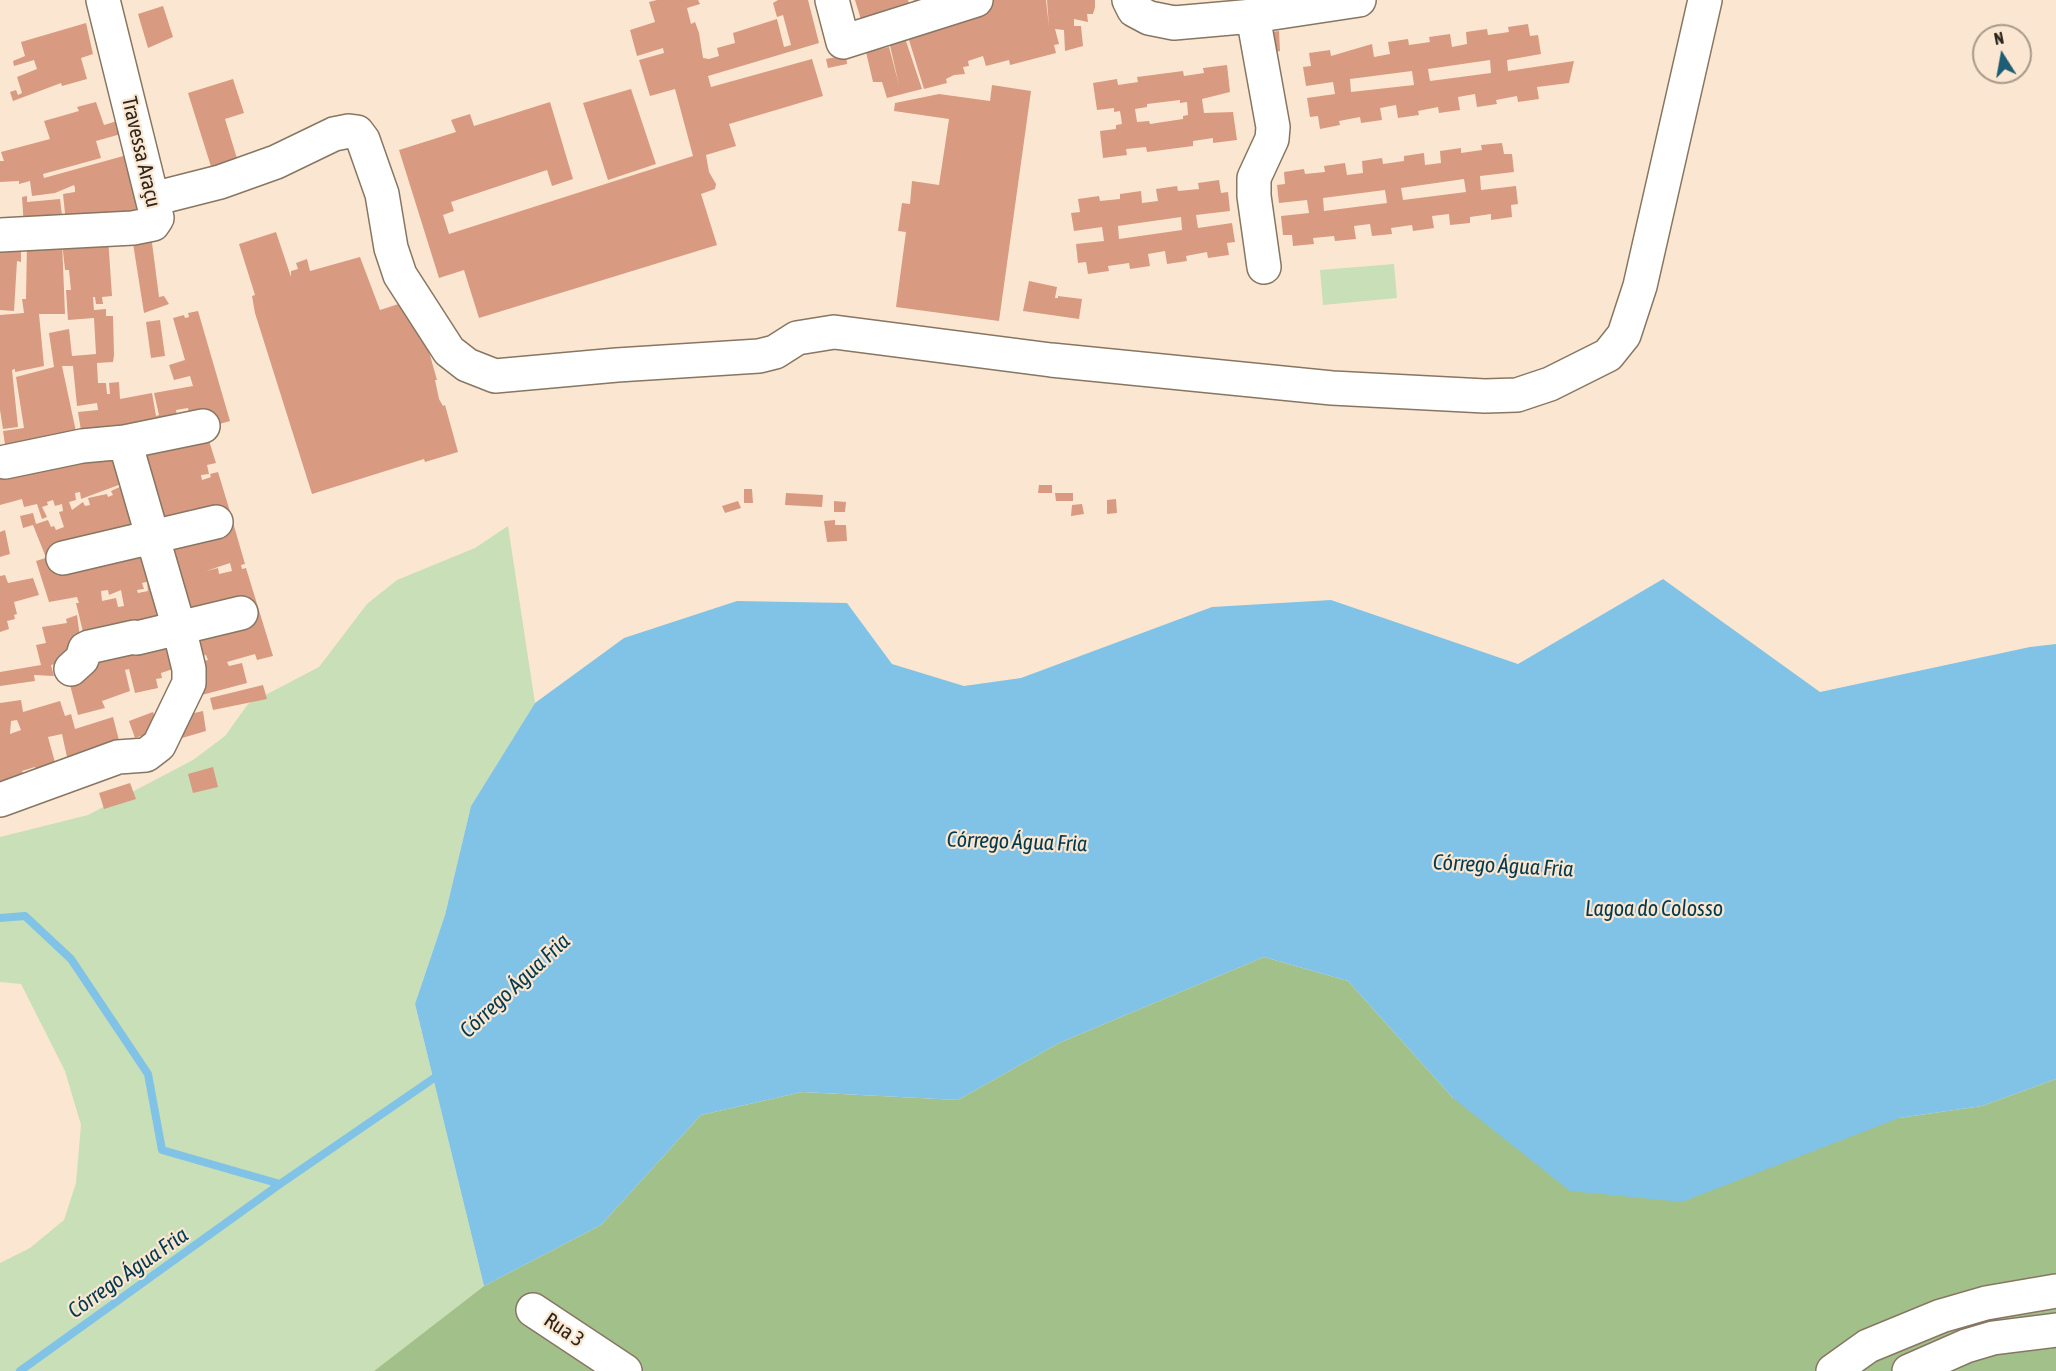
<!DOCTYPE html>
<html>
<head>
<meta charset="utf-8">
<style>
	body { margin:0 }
	#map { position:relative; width:2056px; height:1371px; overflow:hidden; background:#fbe7d1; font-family:"Asap Condensed",sans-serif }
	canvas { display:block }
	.north { position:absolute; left:1972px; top:24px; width:60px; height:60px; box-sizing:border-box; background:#fbe7d1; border:2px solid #a89989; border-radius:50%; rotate:349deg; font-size:16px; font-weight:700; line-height:24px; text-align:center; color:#2c251c }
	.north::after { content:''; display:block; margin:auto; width:21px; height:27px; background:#1e5d73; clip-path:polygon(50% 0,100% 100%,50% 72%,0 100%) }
</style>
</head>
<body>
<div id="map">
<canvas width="2056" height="1371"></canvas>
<div class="north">N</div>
</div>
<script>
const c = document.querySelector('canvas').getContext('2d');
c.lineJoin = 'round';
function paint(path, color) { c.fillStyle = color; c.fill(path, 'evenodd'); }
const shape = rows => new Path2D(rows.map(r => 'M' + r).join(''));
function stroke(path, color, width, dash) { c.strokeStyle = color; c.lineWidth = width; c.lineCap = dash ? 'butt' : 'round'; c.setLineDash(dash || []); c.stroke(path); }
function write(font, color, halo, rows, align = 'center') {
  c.font = font + ' "Asap Condensed",sans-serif'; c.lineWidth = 4.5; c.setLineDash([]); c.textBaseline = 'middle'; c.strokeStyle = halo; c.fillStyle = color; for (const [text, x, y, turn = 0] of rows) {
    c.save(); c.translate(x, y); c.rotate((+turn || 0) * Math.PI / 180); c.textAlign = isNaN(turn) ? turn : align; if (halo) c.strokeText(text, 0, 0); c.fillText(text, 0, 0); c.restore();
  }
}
paint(shape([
	[1394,264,1397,298,1323,305,1320,270],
	[508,526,535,703,471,806,445,915,415,1004,484,1286,374,1371,0,1371,0,1263,30,1248,64,1220,76,1183,81,1125,65,1071,21,984,0,982,0,837,88,815,193,760,225,736,248,704,319,667,367,604,397,580,475,548]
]), '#c9dfb7');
paint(shape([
	[1264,957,1348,981,1453,1098,1899,1118,1982,1106,2056,1079,2056,1371,374,1371,484,1286,601,1225,701,1115,802,1092,958,1100,1059,1043]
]), '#a2c089');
paint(shape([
	[1663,579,1820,692,2030,647,2056,644,2056,1079,1982,1106,1899,1118,1682,1202,1570,1191,1453,1098,1348,981,1264,957,1059,1043,958,1100,802,1092,701,1115,601,1225,484,1286,415,1004,445,915,471,806,535,703,624,638,737,601,847,603,892,664,964,686,1021,678,1212,607,1331,600,1518,664]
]), '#81c3e6');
stroke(shape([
	[0,918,25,916,71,959,148,1074,162,1150,280,1184],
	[20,1371,280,1184,440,1074]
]), '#81c3e6', 8);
paint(shape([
	[657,0,698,0,700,4,687,8,691,24,695,22,699,33,703,58,709,59,719,56,717,48,735,43,733,33,777,19,784,47,791,45,783,15,777,17,773,3,778,0,808,0,819,43,708,76,711,87,812,59,823,96,729,124,736,146,706,155,709,172,716,184,715,189,701,194,717,245,479,318,464,270,439,278,399,150,456,132,451,120,470,114,474,126,550,102,573,179,552,186,547,170,451,202,454,211,443,215,449,234,693,156,675,89,650,96,639,60,664,53,663,48,637,56,630,30,655,22,649,2],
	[855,0,908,0,909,3,915,0,945,0,862,23],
	[988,0,1046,0,1049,27,1047,0,1095,0,1095,7,1093,14,1087,14,1088,22,1074,19,1074,26,1081,26,1083,46,1065,51,1064,30,1055,29,1059,44,1054,45,1056,53,1010,65,1009,60,986,66,983,56,968,61,969,66,963,67,965,74,954,75,946,79,947,83,924,89,909,40,906,41,922,89,887,98,882,82,873,82,866,52,889,47,899,85,888,37],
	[163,6,173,37,148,48,138,14],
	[86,23,93,54,81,58,87,79,62,86,61,83,13,101,10,92,16,90,18,95,22,93,17,77,37,69,34,60,14,66,13,61,25,56,21,42],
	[1528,24,1530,36,1538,35,1541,54,1507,60,1508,71,1574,61,1569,83,1537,87,1539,99,1518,102,1517,96,1496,100,1497,104,1477,107,1475,94,1458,97,1460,110,1439,113,1438,107,1418,111,1419,115,1398,118,1396,105,1380,108,1382,120,1361,123,1360,117,1339,121,1340,125,1320,129,1318,116,1310,117,1307,98,1335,94,1333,82,1306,86,1303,67,1311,66,1309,53,1330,50,1331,56,1372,44,1374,57,1390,54,1388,42,1408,39,1409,45,1430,42,1429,37,1450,34,1452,47,1467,44,1466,32,1487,29,1488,35,1509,32,1508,27],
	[1490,60,1491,73,1430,81,1428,69],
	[1412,71,1414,85,1351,92,1350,79],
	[1279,31,1280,51,1269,53,1264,33],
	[846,55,847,64,828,68,826,59],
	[1227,65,1230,92,1202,99,1204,113,1233,112,1237,140,1213,143,1213,138,1193,141,1193,146,1147,152,1146,147,1126,149,1127,155,1103,158,1100,131,1116,129,1116,125,1122,124,1120,111,1114,112,1114,108,1097,110,1093,83,1117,79,1118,85,1138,82,1137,77,1183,71,1184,76,1204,73,1203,68],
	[1180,100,1180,103,1187,102,1188,115,1183,116,1183,119,1150,124,1149,121,1137,122,1135,109,1147,107,1147,104],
	[233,79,244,113,225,119,239,165,213,173,188,93],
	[992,85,1031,91,999,321,896,307,906,232,898,231,902,203,910,204,912,181,939,185,949,119,894,111,895,103,939,94,990,101],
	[631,89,656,164,608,180,583,103],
	[96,102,104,125,117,121,121,134,96,141,101,158,43,174,44,178,127,155,144,219,84,226,81,213,82,228,24,227,22,197,27,196,27,202,60,199,63,223,66,223,63,194,75,192,75,188,74,185,55,193,32,196,30,181,19,184,19,181,0,182,0,161,4,161,1,152,50,139,44,121,79,111,77,107],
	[1502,143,1504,154,1512,154,1514,172,1480,176,1481,190,1516,186,1518,204,1511,205,1512,217,1491,220,1491,214,1470,217,1470,223,1450,225,1449,214,1432,216,1434,228,1413,231,1412,225,1391,228,1392,234,1372,236,1370,224,1354,226,1356,239,1335,241,1334,236,1313,238,1314,244,1293,246,1292,235,1283,235,1281,216,1309,213,1307,200,1279,203,1277,185,1285,184,1284,172,1304,169,1305,174,1325,172,1324,166,1345,163,1347,175,1363,173,1362,161,1382,158,1383,164,1404,161,1404,156,1424,153,1425,165,1441,163,1440,151,1461,148,1461,153,1482,150,1481,145],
	[1464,179,1466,192,1403,200,1401,188],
	[1385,190,1387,203,1324,211,1323,198],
	[1219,180,1221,193,1228,192,1230,211,1196,215,1198,228,1232,223,1235,242,1227,243,1229,255,1208,258,1207,252,1186,256,1187,261,1167,264,1165,251,1148,254,1150,266,1130,269,1129,263,1108,266,1109,271,1088,274,1086,262,1078,263,1076,244,1104,241,1102,227,1074,231,1071,213,1080,212,1078,199,1099,196,1100,201,1120,199,1120,194,1141,191,1142,203,1158,201,1156,189,1177,186,1178,191,1199,189,1198,183],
	[1181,217,1182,230,1119,239,1118,226],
	[276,232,291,277,291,271,298,269,296,263,307,259,310,271,360,257,380,310,414,299,437,380,435,380,439,399,443,406,445,405,458,452,425,462,424,459,312,494,255,313,252,296,255,295,239,244],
	[151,235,159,297,164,296,169,304,144,313,132,237],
	[108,237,112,296,102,297,103,304,96,304,95,297,93,297,94,310,106,309,106,316,113,316,114,355,113,362,97,363,98,383,106,383,107,394,110,394,109,383,119,382,120,399,152,393,156,416,159,415,154,393,193,386,190,376,174,380,169,365,185,360,173,318,184,315,185,318,189,317,188,313,198,311,230,421,205,428,190,416,188,408,176,410,177,415,83,443,78,412,98,410,97,403,77,406,73,366,62,366,78,441,7,458,3,431,24,428,16,377,54,367,49,333,69,329,72,356,96,354,94,318,68,320,66,290,71,290,69,270,65,270,62,242,65,314,39,314,44,366,15,372,15,369,12,370,18,427,3,429,0,410,0,315,24,313,22,299,26,299,27,242],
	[0,239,21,240,21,262,17,261,14,311,0,310],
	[1029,281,1057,287,1055,298,1058,298,1058,296,1082,299,1079,319,1023,311],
	[160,320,165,356,151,358,146,322],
	[205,428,216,463,207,465,209,474,201,475,202,480,211,477,210,474,218,472,232,518,152,534,130,447],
	[123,444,148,529,45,555,33,525,23,528,20,516,33,513,36,524,48,520,51,527,54,526,56,530,64,527,59,512,63,511,62,504,55,506,53,500,47,502,48,505,42,507,47,517,42,519,37,504,24,507,22,499,0,505,0,455],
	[124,483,124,485,111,491,113,495,108,497,107,494,88,498,90,505,85,506,83,502,72,510,69,502,76,500,75,493,80,492,81,499],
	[1039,485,1052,485,1052,493,1038,493],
	[744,489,752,489,753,503,744,503],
	[786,493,823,495,822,507,785,505],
	[1055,493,1073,493,1073,501,1056,501],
	[1116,499,1117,513,1107,514,1107,500],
	[738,501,741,508,725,513,722,506],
	[834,501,846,502,845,512,834,512],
	[1082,504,1084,514,1071,516,1072,505],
	[232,519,245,564,241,565,242,569,246,568,273,656,257,660,255,654,227,662,229,666,242,663,247,683,198,696,193,675,201,673,199,662,208,660,206,655,192,659,184,629,228,618,232,629,229,618,244,614,249,629,246,616,251,616,250,611,243,612,242,609,181,625,155,539,166,537,167,541,170,540,170,536],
	[230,563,232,571,219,574,218,568,206,571],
	[835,520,835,525,846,525,847,541,827,542,824,521],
	[5,530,10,554,0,557,0,532],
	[150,541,173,625,83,632,76,603,79,603,77,597,49,602,36,561,58,554],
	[147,582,148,591,138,593,137,590,144,589,142,583],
	[108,590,109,595,121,590,124,606,118,607,116,598,102,601,101,591],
	[5,575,8,583,33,578,39,595,14,602,17,614,14,615,15,619,7,621,9,629,0,632,0,576],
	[77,615,80,637,59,663,51,665,54,676,34,675,35,681,0,686,0,672,41,665,36,645,46,643,42,627,67,623,66,619],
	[176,630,173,669,161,673,162,678,156,679,158,688,135,693,129,669,125,670,130,691,102,701,105,708,78,715,70,685,85,651],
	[263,685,267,699,213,710,210,698],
	[21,700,23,712,60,701,65,716,71,714,75,729,113,717,121,748,67,757,62,734,48,737,56,766,37,772,35,767,22,771,25,779,0,789,0,703],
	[17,720,21,730,10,734,11,721],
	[203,711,206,731,182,738,177,717],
	[153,712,159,730,135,738,129,721],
	[213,767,218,787,193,793,188,774],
	[130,783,136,799,104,809,99,793]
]), '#d89a80');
const minor = shape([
	[832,0,843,42,976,0],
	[1129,0,1134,10,1149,18,1174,23,1253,16,1359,0],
	[1253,16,1273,127,1272,139,1254,178,1254,196,1264,267],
	[153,199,220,182,276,162,334,134,349,131,357,132,363,140,382,194,391,248,400,275,449,351,467,365,495,376,617,365,759,356,775,352,797,338,834,332,1051,360,1332,388,1485,396,1517,395,1550,384,1608,355,1624,335,1640,286,1705,0],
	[0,235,133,228,153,224,157,218,103,0],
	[5,462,82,446,125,442,203,426],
	[63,558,216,522],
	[71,669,82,659,85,649,89,647,134,637,137,638,241,613],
	[0,800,118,757,146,755,159,745,189,683,189,669,179,628,125,442],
	[533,1310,625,1371],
	[1833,1371,1868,1346,1941,1316,1986,1303,2056,1291],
	[1909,1371,1966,1346,1993,1338,2056,1330]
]);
stroke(minor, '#877662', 36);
stroke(minor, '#fff', 33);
write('21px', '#2c251c', '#fbe7d1', [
	["Travessa Araçu",141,152,77],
	["Rua 3",564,1330,34]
]);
write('italic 22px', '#003a51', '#fbe7d1', [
	["Córrego Água Fria",1017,842,2],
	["Córrego Água Fria",1503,866,3],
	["Lagoa do Colosso",1654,909],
	["Córrego Água Fria",515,986,-43],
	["Córrego Água Fria",128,1273,-35]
]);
</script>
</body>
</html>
